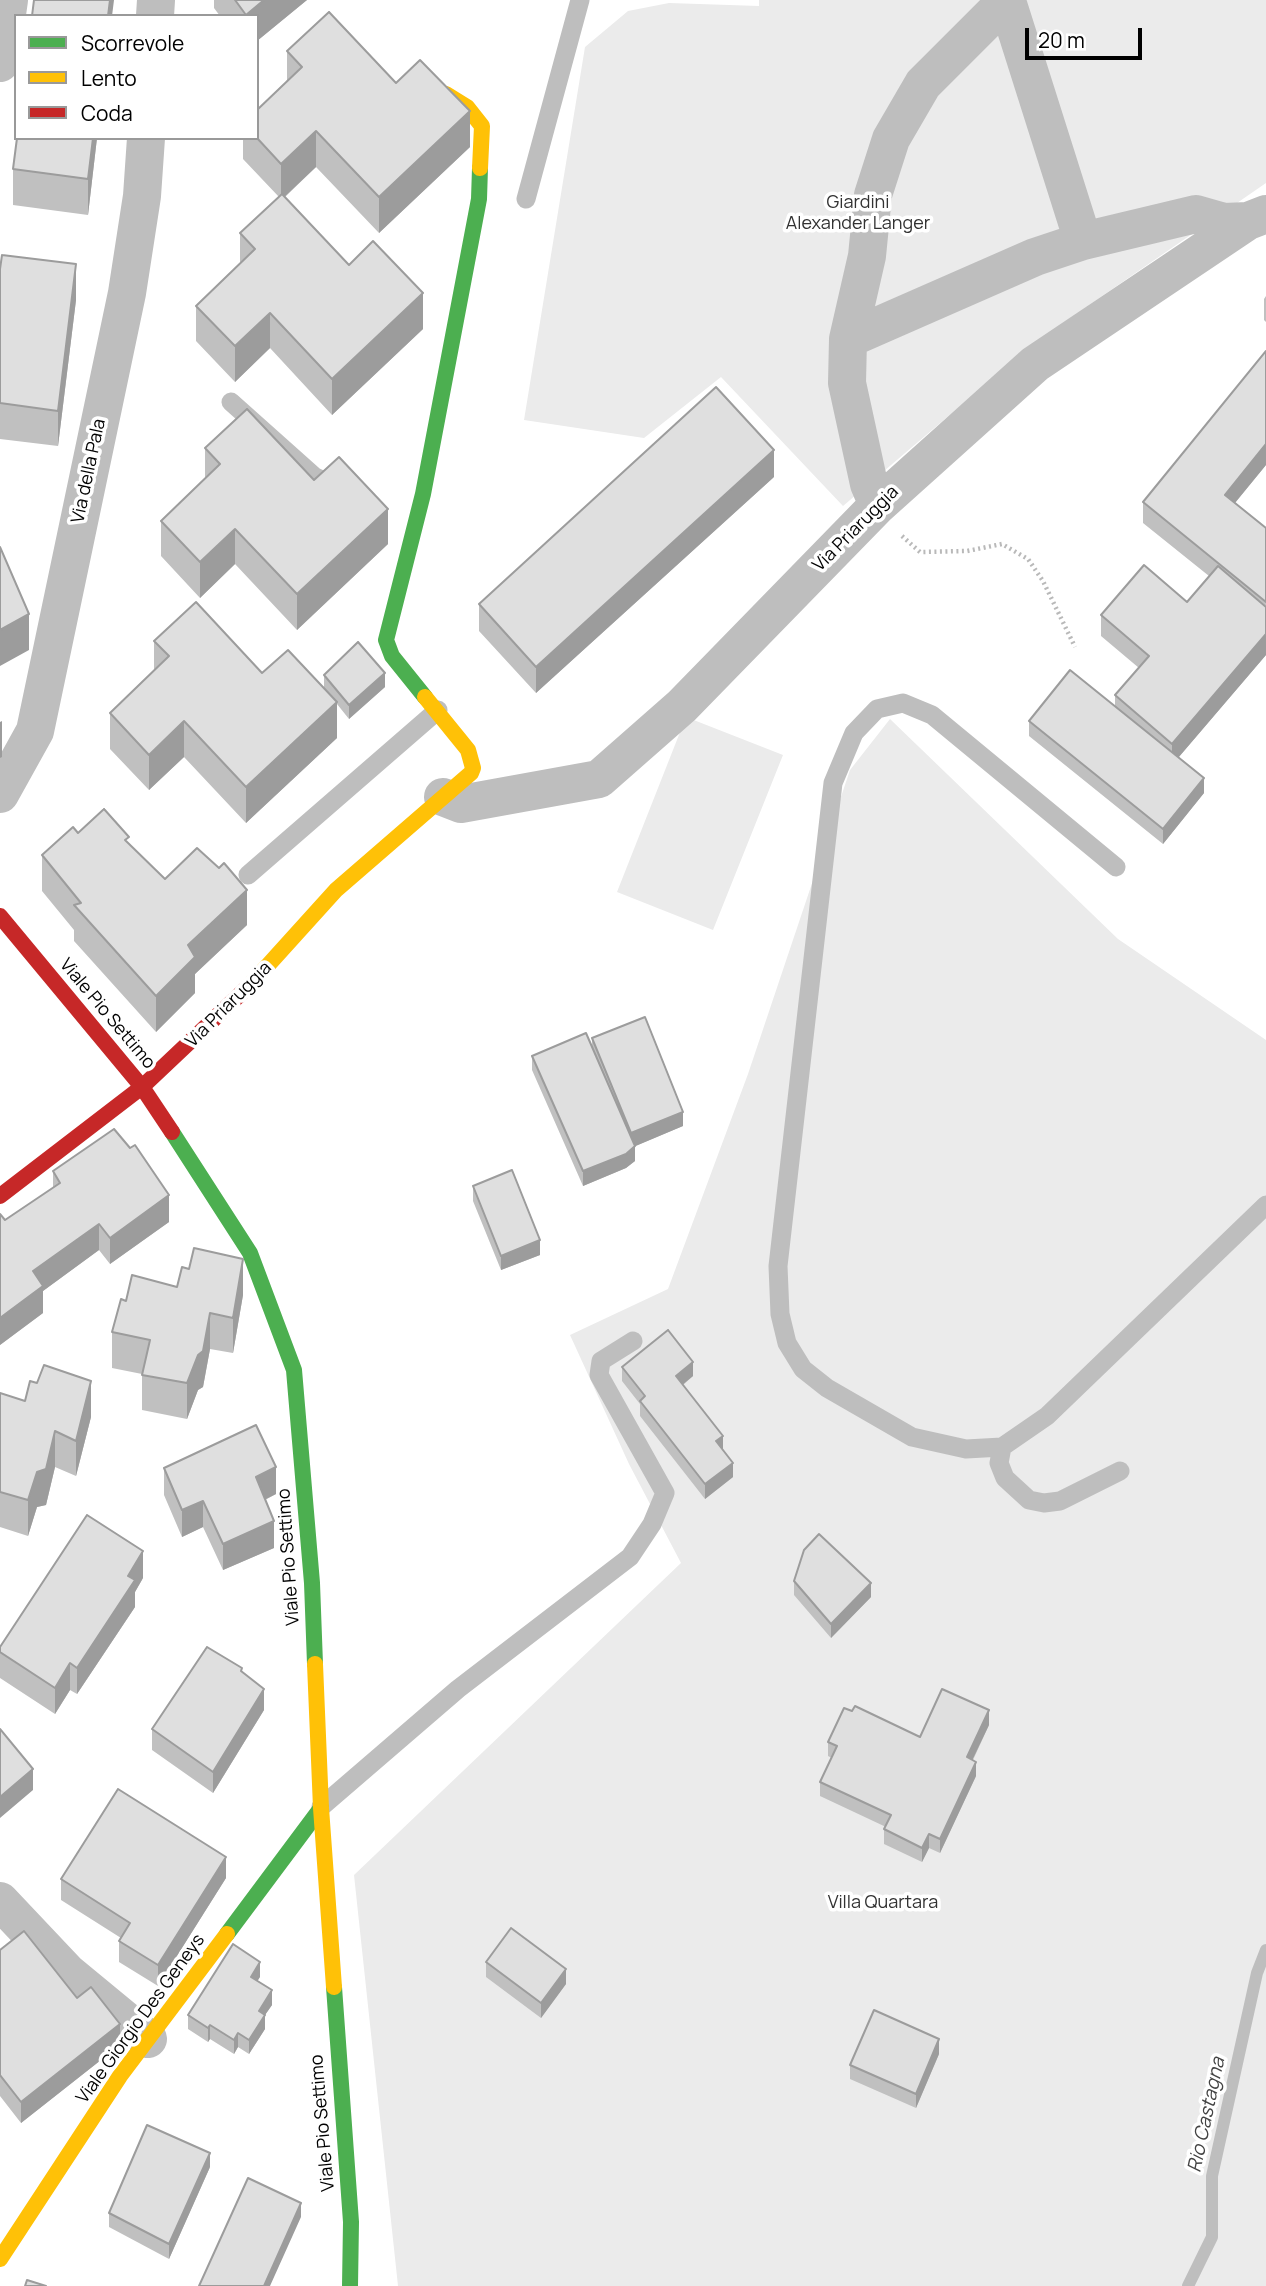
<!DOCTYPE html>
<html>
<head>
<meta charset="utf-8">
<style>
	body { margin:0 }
	#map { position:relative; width:1266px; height:2286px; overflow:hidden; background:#fff; font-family:Manrope,sans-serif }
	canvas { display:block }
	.legend { position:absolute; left:14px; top:14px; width:245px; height:126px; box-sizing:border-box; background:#fff; border:2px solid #999; margin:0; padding:9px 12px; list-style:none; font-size:21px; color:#000 }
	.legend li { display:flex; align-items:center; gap:14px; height:35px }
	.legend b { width:35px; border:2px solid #999 }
	.scale { position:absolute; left:1025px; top:28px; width:117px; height:32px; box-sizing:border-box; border:4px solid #000; border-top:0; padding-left:9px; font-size:21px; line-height:24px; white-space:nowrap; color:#000; -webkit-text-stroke:5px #fff; paint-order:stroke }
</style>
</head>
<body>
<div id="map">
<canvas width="1266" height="2286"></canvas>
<ul class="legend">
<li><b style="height:9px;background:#4caf50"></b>Scorrevole</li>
<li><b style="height:9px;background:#ffc107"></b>Lento</li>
<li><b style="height:9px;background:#c62828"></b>Coda</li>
</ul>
<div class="scale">20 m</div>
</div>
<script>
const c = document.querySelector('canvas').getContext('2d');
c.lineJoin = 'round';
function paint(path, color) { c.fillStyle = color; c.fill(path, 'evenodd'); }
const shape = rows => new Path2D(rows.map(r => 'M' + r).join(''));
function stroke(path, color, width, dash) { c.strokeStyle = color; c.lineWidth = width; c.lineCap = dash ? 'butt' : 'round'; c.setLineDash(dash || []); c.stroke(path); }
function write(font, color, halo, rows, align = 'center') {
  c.font = font + ' Manrope,sans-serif'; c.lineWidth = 7; c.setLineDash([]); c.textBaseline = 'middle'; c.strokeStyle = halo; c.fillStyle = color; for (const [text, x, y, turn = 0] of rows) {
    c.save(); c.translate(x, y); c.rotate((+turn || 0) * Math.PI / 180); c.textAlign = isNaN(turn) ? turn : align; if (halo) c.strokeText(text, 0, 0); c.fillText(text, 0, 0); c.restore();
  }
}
paint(shape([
	[759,0,1266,0,1266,183,1034,343,843,506,721,377,644,438,524,420,585,47,628,11,669,3,759,6],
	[686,717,783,755,713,930,617,892],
	[890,719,1118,939,1266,1040,1266,2286,398,2286,354,1875,681,1563,629,1464,570,1335,668,1289,748,1074,850,770]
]), '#ebebeb');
stroke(shape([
	[1188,2286,1212,2237,1212,2176,1257,1973,1266,1950]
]), '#bebebe', 12);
stroke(shape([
	[902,536,920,552,967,551,1002,544,1028,559,1043,581,1075,647]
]), '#b9b9b9', 4.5, [2, 3.5]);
stroke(shape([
	[526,199,580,0],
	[231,402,315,477,339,488],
	[1116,867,932,715,903,703,877,709,854,733,833,783,778,1266,780,1314,787,1343,803,1369,827,1388,912,1437,966,1449,1002,1447,1047,1416,1266,1205],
	[248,875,438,710],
	[1002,1447,999,1463,1005,1478,1029,1500,1044,1503,1060,1501,1120,1471],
	[321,1807,458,1689,630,1557,652,1524,665,1493,599,1375,601,1361,633,1341]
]), '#bebebe', 19);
stroke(shape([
	[1007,1,1083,241],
	[155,16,156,0],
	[0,63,9,0],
	[848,339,1035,257,1083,241,1196,214,1224,222,1248,221],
	[878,505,869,484,847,383,848,339,867,256,873,195,891,139,923,84,1007,0],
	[0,794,35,731,127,293,142,196,146,138],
	[443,797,461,804,599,779,682,706,878,505,1035,364,1248,221,1266,214],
	[0,1901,68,1973,148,2039]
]), '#bebebe', 38);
stroke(shape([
	[425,697,392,656,386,640,423,494,479,199,480,168],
	[172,1132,250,1253,294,1370,312,1583,315,1664],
	[227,1934,321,1808],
	[334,1987,351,2222,350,2286]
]), '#4caf50', 16);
stroke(shape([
	[415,87,446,94,467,107,482,126,480,168],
	[251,984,336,890,471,773,473,768,468,750,425,697],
	[315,1664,321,1808,334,1987],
	[0,2259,120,2076,227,1934]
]), '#ffc107', 16);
stroke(shape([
	[0,916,142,1087,172,1132],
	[0,1196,142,1087,251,984]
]), '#c62828', 16);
paint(shape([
	[214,0,307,0,257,41,257,16,220,16,214,8],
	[287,51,396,83,470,147,379,233,316,167,285,197,349,265,423,329,332,415,270,348,235,382,196,341,196,306,240,263,240,233,279,197,243,159,243,138,257,138,287,80],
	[17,138,97,138,88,215,13,205,13,169],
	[0,269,76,300,58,446,0,439],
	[1266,296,1266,322,1264,320,1264,299],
	[205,448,314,480,388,544,297,630,235,564,200,598,161,556,161,521,205,478],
	[1266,465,1235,503,1266,528,1266,655,1178,758,1204,793,1163,844,1029,736,1029,721,1115,707,1115,695,1139,668,1101,636,1101,615,1187,602,1209,576,1143,523,1143,502],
	[774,477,536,693,479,631,479,604],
	[154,641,262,673,324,688,324,675,385,687,349,719,337,704,337,738,246,823,184,757,149,790,110,749,110,713,154,671],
	[78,833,129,844,165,879,247,925,195,974,195,993,156,1032,74,941,74,930,42,891,42,855],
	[592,1038,683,1126,635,1146,635,1161,626,1168,583,1186,532,1070,532,1056,592,1048],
	[53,1171,169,1222,110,1264,99,1250,43,1291,43,1313,0,1345,0,1214,5,1220,53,1188],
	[473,1186,540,1255,501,1270,473,1201],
	[177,1287,243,1295,233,1353,210,1349,203,1387,198,1390,187,1419,142,1410,142,1374,112,1368,112,1332,126,1301],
	[622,1367,693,1376,683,1385,723,1449,733,1477,705,1499,640,1416,640,1404,622,1381],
	[0,1393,25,1401,91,1417,76,1476,55,1467,46,1505,37,1507,28,1536,0,1527],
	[164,1468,276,1494,265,1500,274,1548,223,1570,203,1527,182,1537,164,1495],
	[143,1578,135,1592,135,1607,77,1694,70,1690,55,1714,0,1678,0,1647],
	[794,1581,871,1597,831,1638,794,1595],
	[242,1672,264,1710,213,1793,152,1750,152,1729],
	[989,1725,973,1760,976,1776,940,1853,929,1848,922,1862,884,1844,884,1829,886,1827,820,1796,820,1782,832,1758,828,1756,828,1742,920,1737],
	[226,1878,158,1986,119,1962,119,1941,121,1938,61,1900,61,1879],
	[0,1950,77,1998,120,2045,21,2123,0,2096],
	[486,1962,566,1984,541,2018,486,1977],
	[260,1977,257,1981,272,2005,265,2015,265,2029,249,2054,238,2047,234,2054,210,2039,208,2042,188,2029,188,2015],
	[939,2054,916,2108,850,2079,850,2065],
	[210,2167,169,2259,109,2227,109,2213]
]), '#c0c0c0');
paint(shape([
	[110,0,114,0,112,16,108,16],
	[264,0,307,0,257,41,257,16,246,16,246,15],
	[470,111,470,147,379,233,379,197],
	[316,131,316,167,281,200,281,164],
	[93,138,97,138,88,215,88,179],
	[76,264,76,300,58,446,58,411],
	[423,293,423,329,332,415,332,379],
	[270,313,270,348,235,382,235,346],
	[1266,444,1266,465,1225,515,1225,495],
	[774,450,774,477,536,693,536,667],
	[388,509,388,544,297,630,297,594],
	[235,529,235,564,200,598,200,562],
	[29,614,29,650,0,666,0,630],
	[1266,634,1266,655,1172,765,1172,744],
	[385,673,385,687,349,719,349,705],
	[337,702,337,738,246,823,246,787],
	[2,721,2,757,0,758,0,722],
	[184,721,184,757,149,790,149,755],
	[1204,778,1204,793,1163,844,1163,829],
	[247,890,247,925,195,974,195,993,156,1032,156,996,188,945],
	[683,1112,683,1126,631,1148,631,1133],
	[635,1146,635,1161,626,1168,583,1186,583,1171],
	[169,1195,169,1222,110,1264,110,1238],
	[99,1224,99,1250,43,1291,43,1313,0,1345,0,1318,33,1271],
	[540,1240,540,1255,501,1270,501,1256],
	[243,1259,243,1295,233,1353,233,1318],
	[210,1313,210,1349,203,1387,198,1390,187,1419,187,1383,198,1355],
	[693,1362,693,1376,676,1390,676,1376],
	[91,1381,91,1417,76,1476,76,1441],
	[55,1431,55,1467,46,1505,37,1507,28,1536,28,1500,37,1472],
	[723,1436,723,1450,716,1441],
	[733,1463,733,1477,705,1499,705,1484],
	[276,1467,276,1494,256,1504,256,1477],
	[203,1501,203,1527,182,1537,182,1510],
	[274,1521,274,1548,223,1570,223,1544],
	[143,1551,143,1578,135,1592,135,1607,77,1694,77,1668,128,1576],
	[871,1583,871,1597,831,1638,831,1624],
	[70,1663,70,1690,55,1714,55,1688],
	[264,1689,264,1710,213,1793,213,1772],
	[989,1710,989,1725,967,1771,967,1757],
	[976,1762,976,1776,940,1853,940,1839],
	[33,1769,33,1790,0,1818,0,1797],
	[929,1834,929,1848,922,1862,922,1848],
	[226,1857,226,1878,158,1986,158,1965],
	[260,1962,260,1977,251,1991,251,1977],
	[566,1969,566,1984,541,2018,541,2003],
	[272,1990,272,2005,265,2015,265,2029,249,2054,249,2040,259,2011],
	[120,2024,120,2045,21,2123,21,2102],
	[210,2025,210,2039,208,2042,208,2028],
	[238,2033,238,2047,234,2054,234,2040],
	[939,2039,939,2054,916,2108,916,2094],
	[210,2153,210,2167,169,2259,169,2244],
	[301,2203,301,2217,270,2286,264,2286]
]), '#9c9c9c');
const building = shape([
	[34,0,110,0,108,16,32,16,34,0],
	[235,0,264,0,246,15,235,0],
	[329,12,396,83,420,60,470,111,379,197,316,131,281,164,257,138,257,110,302,67,287,51,329,12],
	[17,138,93,138,88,179,13,169,17,138],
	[282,194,349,265,373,241,423,293,332,379,270,313,235,346,196,306,255,249,240,233,282,194],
	[2,255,76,264,58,411,0,403,0,269,2,255],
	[1266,351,1266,444,1225,495,1266,528,1266,602,1143,502,1266,351],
	[716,387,774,450,536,667,479,604,716,387],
	[247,409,314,480,339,457,388,509,297,594,235,529,200,562,161,521,220,464,205,448,247,409],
	[0,547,29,614,0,630,0,547],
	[1144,565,1187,602,1218,566,1266,607,1266,634,1172,744,1115,695,1149,656,1101,615,1144,565],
	[196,602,262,673,288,650,337,702,246,787,184,721,149,755,110,713,169,656,154,641,196,602],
	[358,642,385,673,349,705,324,675,358,642],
	[1070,670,1204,778,1163,829,1029,721,1070,670],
	[104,809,129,837,125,840,165,879,197,848,219,868,224,863,247,890,188,945,195,957,156,996,74,905,81,903,42,855,73,827,78,833,104,809],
	[645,1017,683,1112,631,1133,592,1038,645,1017],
	[586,1033,635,1146,626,1154,583,1171,532,1056,586,1033],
	[114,1129,130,1148,135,1145,169,1195,110,1238,99,1224,33,1271,43,1286,0,1318,0,1214,5,1220,60,1183,53,1171,114,1129],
	[512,1170,540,1240,501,1256,473,1186,512,1170],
	[194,1248,243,1259,233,1318,210,1313,203,1351,198,1355,187,1383,142,1375,150,1340,112,1332,121,1299,126,1301,132,1275,177,1287,182,1267,189,1269,194,1248],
	[668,1330,693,1362,676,1376,723,1436,716,1441,733,1463,705,1484,640,1401,645,1396,622,1367,668,1330],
	[44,1365,91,1381,76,1441,55,1431,46,1469,37,1472,28,1500,0,1492,0,1393,25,1401,30,1381,37,1383,44,1365],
	[256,1425,276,1467,256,1477,274,1521,223,1544,203,1501,182,1510,164,1468,256,1425],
	[87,1515,143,1551,128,1576,135,1580,77,1668,70,1663,55,1688,0,1652,0,1647,87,1515],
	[819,1534,871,1583,831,1624,794,1581,804,1550,819,1534],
	[207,1647,242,1668,241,1671,264,1689,213,1772,152,1729,207,1647],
	[942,1689,989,1710,967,1757,976,1762,940,1839,929,1834,922,1848,884,1829,891,1815,820,1782,837,1746,828,1742,844,1708,852,1711,855,1706,920,1737,942,1689],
	[0,1729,33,1769,0,1797,0,1729],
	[118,1789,226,1857,158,1965,119,1941,130,1923,61,1879,118,1789],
	[511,1928,566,1969,541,2003,486,1962,511,1928],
	[24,1931,77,1998,91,1987,120,2024,21,2102,0,2075,0,1950,24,1931],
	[233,1944,260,1962,251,1977,272,1990,259,2011,265,2015,249,2040,238,2033,234,2040,210,2025,208,2028,188,2015,233,1944],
	[874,2010,939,2039,916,2094,850,2065,874,2010],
	[147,2125,210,2153,169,2244,109,2213,147,2125],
	[248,2178,301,2203,264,2286,199,2286,248,2178],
	[27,2280,46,2286,25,2286,27,2280]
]);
paint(building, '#dfdfdf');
stroke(building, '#9c9c9c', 2);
write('18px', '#323232', '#fff', [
	["Giardini",858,203],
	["Alexander Langer",858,224],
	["Villa Quartara",883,1903]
]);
write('18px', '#000', '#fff', [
	["Via della Pala",89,471,-78],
	["Via Priaruggia",856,529,-45],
	["Via Priaruggia",229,1005,-45],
	["Viale Pio Settimo",107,1014,50],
	["Viale Pio Settimo",289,1557,-94],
	["Viale Giorgio Des Geneys",141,2019,-54],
	["Viale Pio Settimo",323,2123,-95]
]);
write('italic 19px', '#434343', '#fff', [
	["Rio Castagna",1207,2115,-78]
]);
</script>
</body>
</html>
